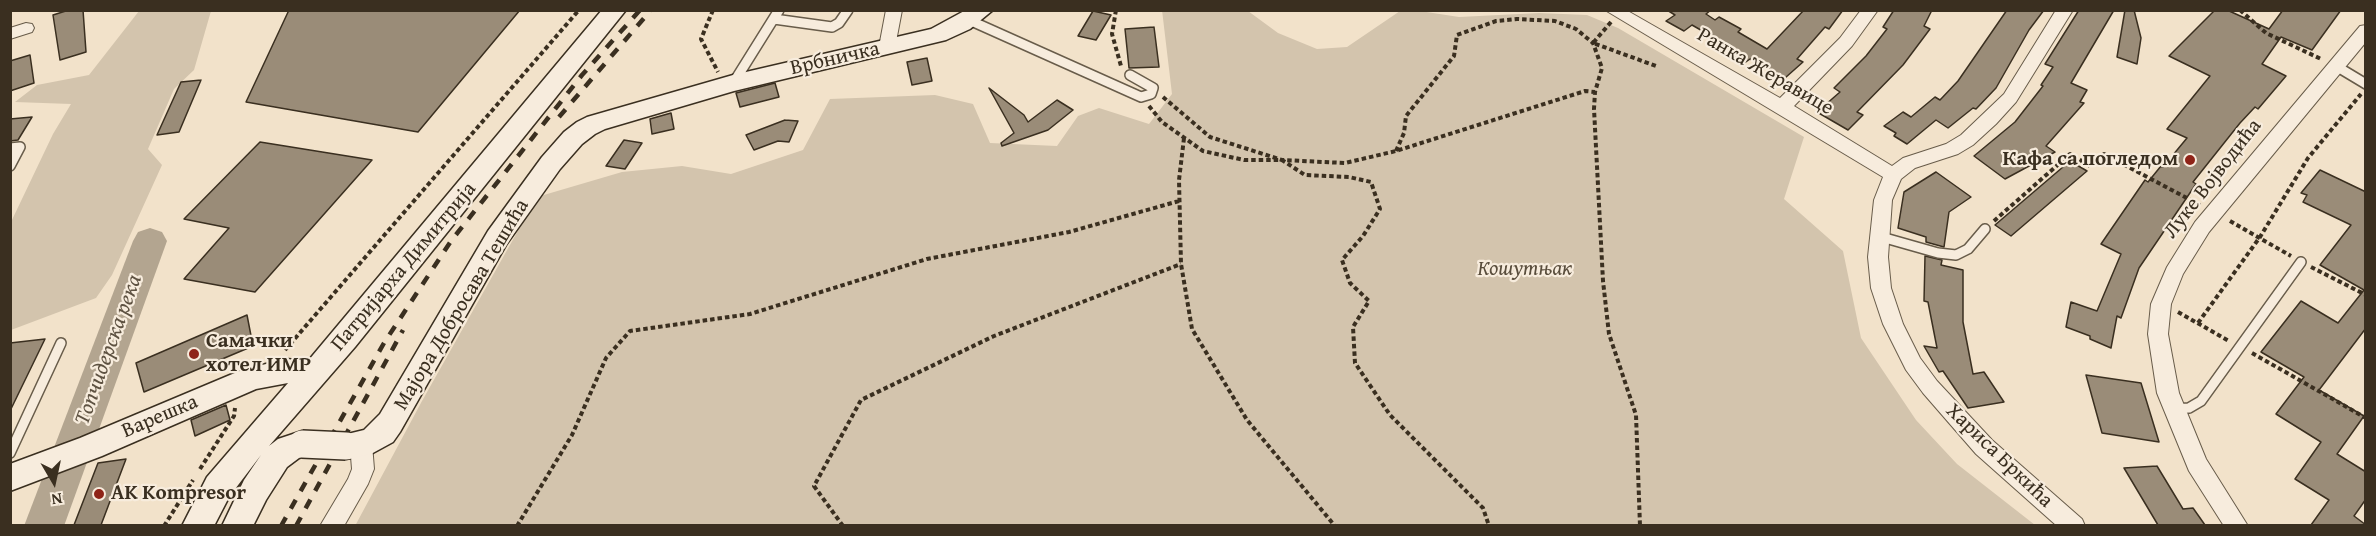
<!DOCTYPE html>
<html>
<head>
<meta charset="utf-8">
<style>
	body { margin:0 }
	#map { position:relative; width:2376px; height:536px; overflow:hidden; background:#f2e2ca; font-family:"Gentium Book Plus",serif }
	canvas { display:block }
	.frame { position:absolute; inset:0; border:12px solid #3a2f20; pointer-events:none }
	.north { position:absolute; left:24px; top:452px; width:60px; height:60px; -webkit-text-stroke:4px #f7ecdd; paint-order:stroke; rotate:171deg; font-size:16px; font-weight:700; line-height:24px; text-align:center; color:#3a2f20 }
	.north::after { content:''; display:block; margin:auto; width:21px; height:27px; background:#3a2f20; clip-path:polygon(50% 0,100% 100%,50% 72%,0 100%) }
</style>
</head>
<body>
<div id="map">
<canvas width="2376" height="536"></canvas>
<div class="frame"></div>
<div class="north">N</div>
</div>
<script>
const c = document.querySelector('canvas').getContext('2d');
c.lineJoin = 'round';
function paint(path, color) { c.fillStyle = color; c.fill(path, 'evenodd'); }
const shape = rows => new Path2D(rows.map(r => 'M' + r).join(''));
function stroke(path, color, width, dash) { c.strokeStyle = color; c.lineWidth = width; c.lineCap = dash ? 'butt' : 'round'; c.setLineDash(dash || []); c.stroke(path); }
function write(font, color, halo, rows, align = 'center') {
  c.font = font + ' "Gentium Book Plus",serif'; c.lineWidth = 4.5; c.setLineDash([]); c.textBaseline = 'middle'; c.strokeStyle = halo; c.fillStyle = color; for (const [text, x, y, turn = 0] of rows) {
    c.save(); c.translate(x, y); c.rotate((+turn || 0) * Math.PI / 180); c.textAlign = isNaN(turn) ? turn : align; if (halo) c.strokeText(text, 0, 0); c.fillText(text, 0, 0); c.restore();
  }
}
paint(shape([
	[1162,10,1248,11,1278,33,1317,49,1347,47,1400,11,1420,11,1459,17,1539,13,1587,15,1618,28,1804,137,1784,199,1843,251,1861,338,1916,420,1957,464,2035,525,355,526,422,401,537,197,622,172,682,166,731,174,803,150,830,99,935,95,973,104,990,143,1057,146,1078,116,1099,108,1149,124,1172,94],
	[139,11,211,11,194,70,174,89,148,149,162,165,112,275,96,298,11,330,11,222,53,134,71,104,15,102,37,85,89,75]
]), '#d3c4ad');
paint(shape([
	[150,228,162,232,167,241,64,526,24,526,133,241,138,232,150,228]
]), '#b3a590');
const building = shape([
	[69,10,83,10,86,52,60,60,53,15,69,10],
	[289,10,520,10,418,132,246,102,289,10],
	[1667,10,1711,10,1706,14,1715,20,1719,17,1741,29,1738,32,1767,49,1804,10,1843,10,1829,29,1825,27,1797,59,1803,62,1785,78,1750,59,1743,64,1727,54,1734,49,1692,25,1684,31,1666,21,1675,15,1667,10],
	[1894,10,1932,10,1924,26,1930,29,1903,65,1857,112,1863,115,1848,130,1817,112,1840,92,1834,88,1866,56,1887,29,1883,27,1894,10],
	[2007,10,2044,10,2029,30,1996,88,1976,109,1973,108,1948,128,1936,120,1907,144,1894,136,1896,133,1884,126,1903,112,1911,117,1935,97,1940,100,1958,81,2007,10],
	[2079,10,2114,10,2071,83,2087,90,2080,102,2084,103,2046,146,2055,152,2005,179,1974,156,2015,122,2043,86,2041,85,2053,67,2045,64,2079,10],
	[2125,10,2134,10,2141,38,2137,64,2117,57,2125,10],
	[2215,10,2227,10,2269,29,2283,10,2341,10,2312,50,2281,37,2262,64,2286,76,2258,109,2255,107,2240,123,2193,182,2196,184,2139,268,2121,318,2117,316,2111,348,2090,339,2090,336,2066,327,2071,302,2097,311,2121,254,2101,244,2145,180,2148,182,2161,166,2163,167,2187,138,2167,129,2210,76,2169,56,2215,10],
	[1093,11,1111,15,1096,40,1078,36,1093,11],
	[1154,27,1159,67,1129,68,1125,29,1154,27],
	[30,55,34,83,10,91,10,61,30,55],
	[927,58,932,81,912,85,907,62,927,58],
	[201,80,179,132,157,135,181,82,201,80],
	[775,83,779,97,740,107,736,93,775,83],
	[989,88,1024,115,1028,122,1057,100,1073,110,1048,130,1002,146,1001,143,1014,133,989,88],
	[671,113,674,129,652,134,650,119,671,113],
	[32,117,18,140,10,141,10,119,32,117],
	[785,120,798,121,789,142,778,141,754,150,746,135,785,120],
	[624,140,642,143,625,169,606,166,624,140],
	[260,142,372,160,255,292,184,279,229,228,184,219,260,142],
	[2070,161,2087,171,2011,236,1995,225,2070,161],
	[2320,170,2366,192,2366,328,2319,390,2364,416,2337,454,2366,472,2366,499,2354,516,2366,525,2311,525,2329,500,2295,479,2321,442,2276,414,2304,377,2261,352,2301,301,2338,323,2364,290,2320,265,2351,225,2303,202,2307,195,2301,193,2320,170],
	[1936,172,1971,197,1949,212,1944,247,1926,242,1926,237,1898,228,1904,192,1936,172],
	[1925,256,1942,260,1941,265,1963,270,1963,322,1973,374,1984,372,2004,402,1968,408,1943,371,1939,372,1924,346,1937,348,1928,302,1924,301,1925,256],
	[247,315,253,346,144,392,136,363,247,315],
	[45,339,10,411,10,343,45,339],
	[2086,375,2141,383,2159,442,2102,433,2086,375],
	[226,405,230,420,195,436,191,420,226,405],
	[126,459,101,525,74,525,98,463,126,459],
	[2157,466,2183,509,2193,508,2205,525,2158,525,2124,468,2157,466]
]);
paint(building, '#9a8c78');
stroke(building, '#3a2f20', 1.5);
const lane = shape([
	[774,19,832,27,839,23,848,10],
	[969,20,1141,97,1151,94,1153,88,1130,75],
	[2336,66,2366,84],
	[734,82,779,10],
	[10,148,20,147,10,166],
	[1878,236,1938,253,1956,255,1968,249,1985,229],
	[2174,409,2189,408,2201,401,2301,262],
	[10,453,61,343]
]);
const street = shape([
	[886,10,902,10,895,47,893,51,887,53,881,51,879,47,886,10],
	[1605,10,1626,10,1780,98,1840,38,1861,10,1878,10,1852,46,1794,106,1892,166,1903,158,1946,144,1961,135,2004,94,2056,10,2073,10,2016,102,1996,124,1973,145,1958,154,1915,168,1901,179,1892,200,1888,257,1891,288,1903,324,1920,358,1937,381,1992,440,2082,519,2085,526,2057,526,1976,454,1923,393,1906,370,1883,324,1871,288,1868,257,1874,200,1883,177,1605,10],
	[26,23,32,24,34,28,32,32,10,39,10,28,26,23],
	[2366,25,2366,42,2209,232,2183,274,2171,304,2168,334,2179,393,2206,459,2248,526,2224,526,2189,471,2157,393,2148,334,2151,304,2167,267,2195,222,2360,26,2366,25],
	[361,435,369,437,372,444,374,469,368,484,344,526,320,526,348,479,352,469,350,444,353,437,361,435]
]);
const secondary = shape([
	[602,10,626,10,355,347,269,446,278,439,302,431,313,435,317,444,313,453,299,458,287,467,266,500,253,526,222,526,244,480,261,455,229,497,214,526,182,526,207,477,288,383,256,389,102,456,10,491,10,464,80,438,242,370,286,359,308,361,602,10],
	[966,10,993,10,970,29,946,40,734,91,605,129,595,134,582,144,560,169,506,245,400,432,393,442,371,454,346,459,335,455,331,446,335,437,364,430,380,414,488,231,542,157,564,132,577,122,587,117,733,75,931,29,966,10]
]);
stroke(lane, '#685c4a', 12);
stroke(street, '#685c4a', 2);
stroke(secondary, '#3a2f20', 3);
stroke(shape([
	[713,10,701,39,718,72],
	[1116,10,1112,34,1121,66],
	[2240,10,2266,33,2321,59],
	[1611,22,1593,43,1656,66],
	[1163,97,1210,137,1282,160,1345,163,1396,151,1585,91,1595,92],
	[1149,106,1162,122,1203,151,1244,160,1282,160,1305,175,1349,177,1371,182,1380,209,1363,236,1342,260,1350,283,1369,301,1353,327,1355,363,1390,415,1483,508,1489,526],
	[1184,138,1179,180,1181,264,1192,329,1247,420,1335,526],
	[1396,151,1404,133,1406,116,1454,56,1457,35,1496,21,1517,19,1555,21,1576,29,1593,43,1602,68,1595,92,1594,109,1603,281,1609,334,1636,415,1640,526],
	[1994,221,2070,154,2090,166,2104,154,2200,205],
	[2230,221,2291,256],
	[2311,267,2366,295],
	[2178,312,2229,341],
	[2198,323,2260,237,2308,158,2361,94],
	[285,350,579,10],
	[2252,353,2366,418],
	[200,469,234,416,235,408],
	[164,526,193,480],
	[517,526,572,435,606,358,630,331,750,314,927,259,1069,232,1179,201],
	[843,526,814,486,861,400,994,336,1181,264]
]), '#3a2f20', 4, [4.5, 3]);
stroke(lane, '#f7ecdd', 9);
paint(street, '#f7ecdd');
paint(secondary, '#f7ecdd');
stroke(shape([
	[559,117,651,10],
	[281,526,384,343,451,241,582,75,640,10],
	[296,526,403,330]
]), '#3a2f20', 4.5, [10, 10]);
const secondaryBridge = shape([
	[302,444,346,446]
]);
stroke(secondaryBridge, '#3a2f20', 30, []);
stroke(secondaryBridge, '#f7ecdd', 27);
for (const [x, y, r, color] of [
	[2190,160,6,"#8f2418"],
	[194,354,6,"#8f2418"],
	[99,494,6,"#8f2418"]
]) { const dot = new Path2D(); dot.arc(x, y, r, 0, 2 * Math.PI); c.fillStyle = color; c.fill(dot); stroke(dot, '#f7ecdd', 2); }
write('21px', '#3a2f20', '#f7ecdd', [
	["Врбничка",835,59,-13],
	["Ранка Жеравице",1765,72,30],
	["Луке Војводића",2213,179,-52],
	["Патријарха Димитрија",404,267,-50],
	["Мајора Добросава Тешића",462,305,-59],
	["Варешка",160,417,-23],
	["Хариса Бркића",1999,456,44]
]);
write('bold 21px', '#3a2f20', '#f7ecdd', [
	["Кафа са погледом",2178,160,"right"],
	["Самачки",206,342],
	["хотел ИМР",206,366],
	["AK Kompresor",111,494]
], 'left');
write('italic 21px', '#594d3c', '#f7ecdd', [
	["Кошутњак",1525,270]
]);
write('italic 22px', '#5e5242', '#f7ecdd', [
	["Топчидерска река",109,350,-70]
]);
</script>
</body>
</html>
